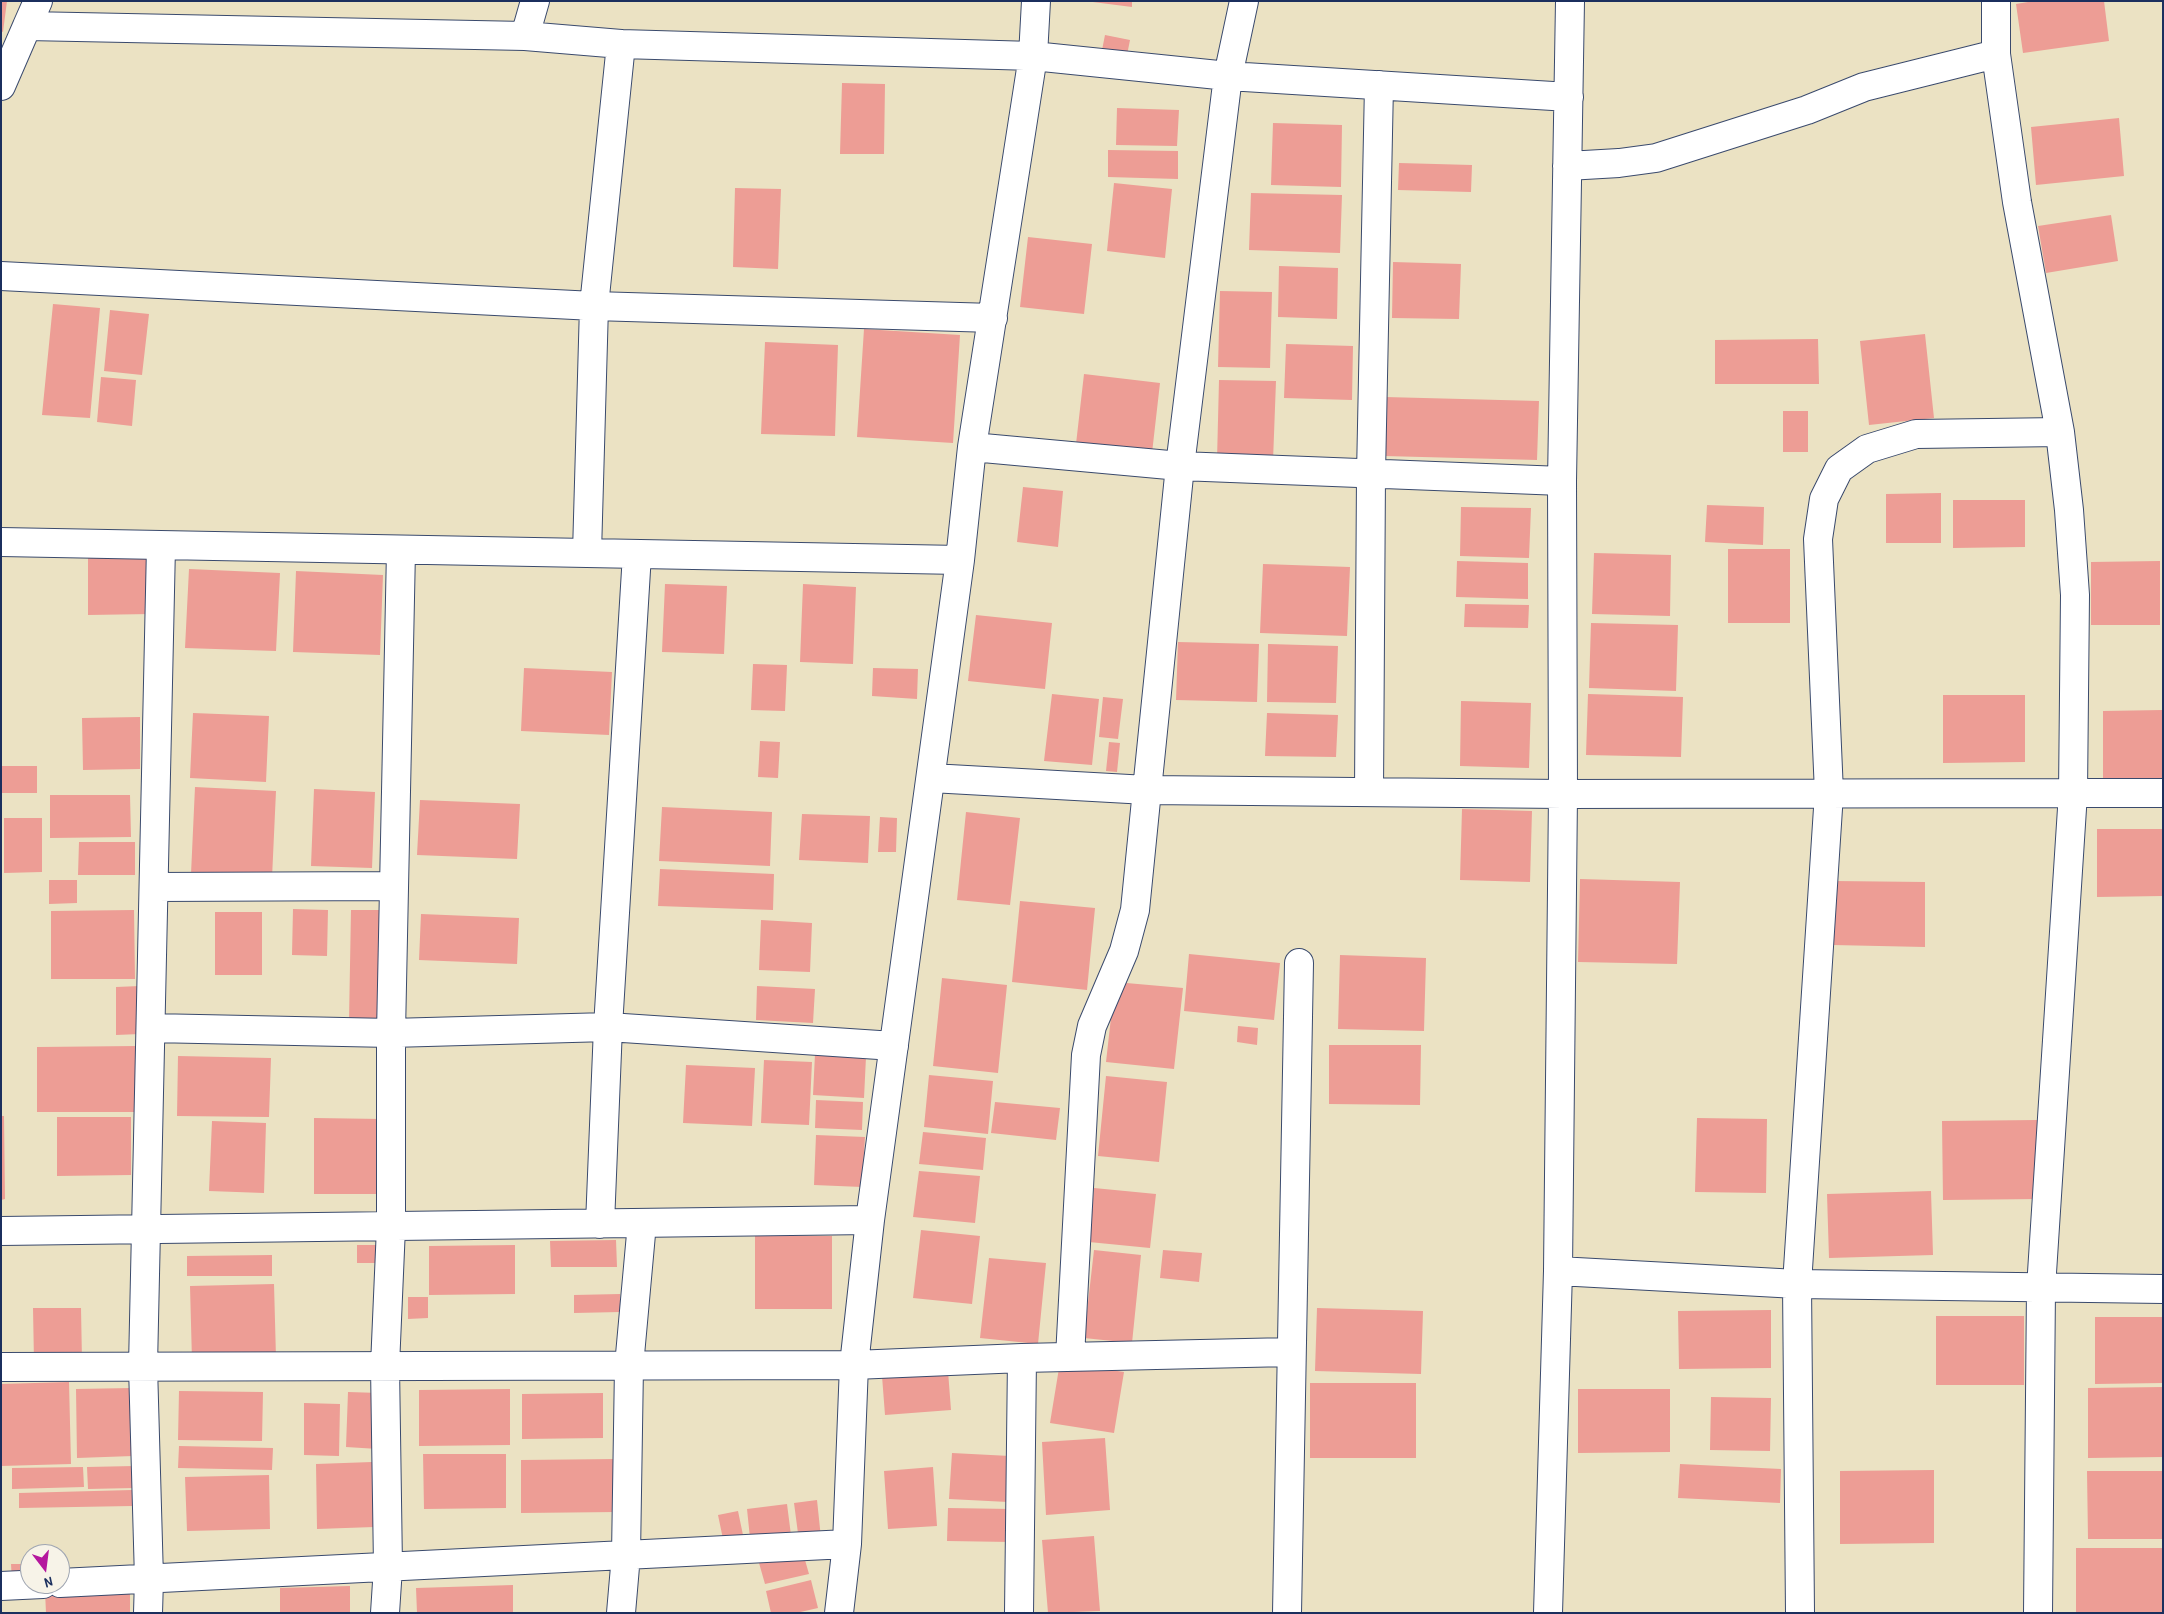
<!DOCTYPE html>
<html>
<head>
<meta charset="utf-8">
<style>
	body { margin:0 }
	#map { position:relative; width:2164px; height:1614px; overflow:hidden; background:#ebe2c3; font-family:"Patrick Hand",sans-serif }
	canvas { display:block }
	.frame { position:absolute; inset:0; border:2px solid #1b2f5e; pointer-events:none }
	.north { position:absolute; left:20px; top:1544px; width:50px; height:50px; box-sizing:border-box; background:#f7f3e8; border:1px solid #9fa5b1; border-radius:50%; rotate:165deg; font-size:14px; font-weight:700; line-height:20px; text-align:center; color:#1b2f5e }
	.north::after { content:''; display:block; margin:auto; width:18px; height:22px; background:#b5179e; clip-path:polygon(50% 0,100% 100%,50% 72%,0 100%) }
</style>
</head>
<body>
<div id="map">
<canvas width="2164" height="1614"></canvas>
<div class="frame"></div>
<div class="north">N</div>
</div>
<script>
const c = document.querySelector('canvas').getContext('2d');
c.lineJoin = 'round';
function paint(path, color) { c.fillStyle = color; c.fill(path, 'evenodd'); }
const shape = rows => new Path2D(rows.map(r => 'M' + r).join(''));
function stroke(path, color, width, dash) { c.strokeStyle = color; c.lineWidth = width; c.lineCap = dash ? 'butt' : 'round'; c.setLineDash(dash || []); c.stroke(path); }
paint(shape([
	[1,1,7,1,3,32,1,31],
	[1085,1,1132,1,1132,7],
	[2034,1,2104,1,2109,41,2023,53,2016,4],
	[1105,35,1130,40,1126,60,1101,55],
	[842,83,885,84,884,154,840,154],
	[1117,108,1179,110,1177,146,1116,145],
	[2119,118,2124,176,2036,185,2031,127],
	[1273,123,1342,125,1341,187,1271,185],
	[1108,150,1178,151,1178,179,1108,177],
	[1399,163,1472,165,1471,192,1398,190],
	[1114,183,1172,189,1165,258,1107,251],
	[735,188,781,189,778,269,733,267],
	[1251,193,1342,195,1340,253,1249,250],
	[2111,215,2118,261,2046,273,2038,226],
	[1028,237,1092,244,1084,314,1020,307],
	[1393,262,1461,264,1459,319,1392,318],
	[1279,266,1338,268,1337,319,1278,317],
	[1220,291,1272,292,1270,368,1218,367],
	[53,304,100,308,90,418,42,415],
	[110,310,149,314,142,375,104,371],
	[864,329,960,335,953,443,857,437],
	[1925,334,1934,418,1869,425,1860,341],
	[1818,339,1819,384,1715,384,1715,340],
	[765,342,838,345,835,436,761,434],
	[1286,344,1353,346,1352,400,1284,398],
	[1084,374,1160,383,1152,453,1076,444],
	[101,377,136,380,132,426,97,422],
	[1219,380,1276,381,1273,461,1217,460],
	[1385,397,1539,401,1537,460,1384,456],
	[1783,411,1808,411,1808,452,1783,452],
	[1023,487,1063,491,1058,547,1017,542],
	[1941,493,1941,543,1886,543,1886,494],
	[1953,500,2025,500,2025,547,1953,548],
	[1707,505,1764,507,1763,545,1705,542],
	[1461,507,1531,508,1529,558,1460,556],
	[1728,549,1790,549,1790,623,1728,623],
	[1594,553,1671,555,1670,616,1592,614],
	[88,556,151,556,151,614,88,615],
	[1457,561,1528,563,1528,599,1456,597],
	[2160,561,2160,625,2091,625,2091,562],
	[1263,564,1350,567,1347,636,1260,633],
	[189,569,280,573,276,651,185,648],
	[296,571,383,575,380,655,293,652],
	[665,584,727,586,724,654,662,652],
	[803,584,856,587,853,664,800,662],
	[1465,604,1529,605,1528,628,1464,627],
	[976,615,1052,623,1045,689,968,681],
	[1591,623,1678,625,1676,691,1589,688],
	[1178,642,1259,644,1257,702,1176,700],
	[1268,644,1338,646,1336,703,1267,702],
	[753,664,787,665,785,711,751,710],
	[524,668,612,672,609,735,521,731],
	[873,668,918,669,917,699,872,696],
	[1052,694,1099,699,1092,765,1044,761],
	[1588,694,1683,697,1681,757,1586,755],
	[1943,695,2025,695,2025,762,1943,763],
	[1103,697,1123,699,1118,739,1099,737],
	[1461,701,1531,703,1529,768,1460,766],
	[2163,710,2163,787,2103,787,2103,711],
	[193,713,269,716,266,782,190,778],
	[1267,713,1338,715,1336,757,1265,756],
	[140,717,140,769,83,770,82,718],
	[760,741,780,742,778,778,758,777],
	[1109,742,1120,743,1117,772,1106,771],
	[1,766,37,766,37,793,1,793],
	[195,787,276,791,272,878,191,874],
	[314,789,375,792,372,868,311,866],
	[50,795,130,795,131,837,50,838],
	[420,800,520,804,517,859,417,855],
	[662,807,772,812,770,866,659,861],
	[1462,809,1532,811,1530,882,1460,880],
	[966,812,1020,818,1010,905,957,900],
	[802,814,870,816,868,863,799,860],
	[880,817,897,818,896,852,878,852],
	[4,818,42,818,42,872,4,873],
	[2097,829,2163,829,2163,896,2097,897],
	[79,842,135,842,135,875,78,875],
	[660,869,774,874,773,910,658,906],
	[1580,879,1680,882,1677,964,1578,962],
	[49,880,77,880,77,903,49,904],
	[1834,881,1925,882,1925,947,1833,945],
	[1020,901,1095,908,1087,990,1012,982],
	[293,909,328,910,327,956,292,955],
	[134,910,135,979,51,979,51,911],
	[351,910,380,910,379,1022,349,1021],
	[215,912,262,912,262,975,215,975],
	[421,914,519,918,517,964,419,960],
	[761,920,812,923,810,972,759,970],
	[1189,954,1280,963,1274,1020,1184,1011],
	[1340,955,1426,958,1424,1031,1338,1029],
	[942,978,1007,985,998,1073,933,1066],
	[1115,982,1183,988,1174,1069,1106,1062],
	[140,986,140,1034,116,1035,116,987],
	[757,986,815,989,813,1023,756,1020],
	[1238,1026,1258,1028,1257,1045,1237,1042],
	[1329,1045,1421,1045,1420,1105,1329,1104],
	[136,1046,136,1112,37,1112,37,1047],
	[815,1054,866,1057,864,1098,813,1095],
	[178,1056,271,1058,269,1117,177,1116],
	[764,1060,812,1062,809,1125,761,1123],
	[686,1065,755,1068,752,1126,683,1123],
	[929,1075,993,1081,988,1134,924,1127],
	[1106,1076,1167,1082,1159,1162,1098,1156],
	[816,1100,863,1102,862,1130,815,1128],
	[995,1102,1060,1108,1056,1140,991,1133],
	[1,1116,4,1116,5,1199,1,1200],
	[57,1117,131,1117,131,1175,57,1176],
	[314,1118,382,1119,381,1194,314,1194],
	[1697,1118,1767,1119,1766,1193,1695,1192],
	[2037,1120,2038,1199,1943,1200,1942,1121],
	[212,1121,266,1123,264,1193,209,1191],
	[923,1132,986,1138,983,1170,919,1164],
	[816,1135,865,1137,862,1187,814,1185],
	[919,1171,980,1176,975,1223,913,1217],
	[1094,1188,1156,1194,1150,1248,1089,1242],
	[1931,1191,1933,1255,1829,1258,1827,1194],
	[921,1230,980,1236,972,1304,913,1298],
	[755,1236,832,1236,832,1309,755,1309],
	[616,1240,617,1267,551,1267,550,1241],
	[357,1245,376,1245,377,1263,357,1263],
	[515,1245,515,1294,429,1295,429,1246],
	[1094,1250,1141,1255,1132,1343,1084,1338],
	[1163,1250,1202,1253,1199,1282,1160,1278],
	[272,1255,272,1276,187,1276,187,1256],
	[989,1258,1046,1263,1038,1344,980,1338],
	[274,1284,276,1358,192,1361,190,1286],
	[620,1294,620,1312,574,1313,574,1295],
	[408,1297,428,1297,428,1318,408,1319],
	[33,1308,81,1308,82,1361,34,1362],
	[1317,1308,1423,1311,1421,1374,1315,1371],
	[1771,1310,1771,1368,1679,1369,1678,1311],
	[1936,1316,2024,1316,2024,1385,1936,1385],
	[2095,1317,2163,1317,2163,1383,2095,1384],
	[1060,1362,1124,1372,1114,1433,1050,1423],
	[948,1371,951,1410,885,1415,882,1376],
	[69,1382,71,1464,1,1466,1,1384],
	[1310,1383,1416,1383,1416,1458,1310,1458],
	[2163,1387,2163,1457,2088,1458,2088,1388],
	[132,1388,133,1456,77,1458,76,1389],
	[510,1389,510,1445,419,1446,419,1390],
	[1578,1389,1670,1389,1670,1452,1578,1453],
	[179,1391,263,1392,262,1441,178,1440],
	[348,1392,380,1393,378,1449,346,1447],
	[603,1393,603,1438,522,1439,522,1394],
	[1711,1397,1771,1398,1770,1451,1710,1450],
	[304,1403,340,1404,339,1456,304,1455],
	[1105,1438,1110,1510,1046,1515,1042,1442],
	[179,1446,273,1448,272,1470,178,1468],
	[952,1453,1010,1456,1008,1502,949,1499],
	[423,1454,506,1454,506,1508,424,1509],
	[616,1459,617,1512,521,1513,521,1460],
	[372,1462,374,1527,317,1529,316,1464],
	[1680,1464,1781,1469,1780,1503,1678,1498],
	[134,1466,134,1488,88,1489,87,1467],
	[83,1467,84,1487,12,1489,12,1468],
	[933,1467,937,1526,888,1529,884,1471],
	[1934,1470,1934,1543,1840,1544,1840,1471],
	[2087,1471,2163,1471,2163,1539,2088,1539],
	[269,1475,270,1529,187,1531,185,1477],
	[132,1490,132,1506,19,1508,19,1493],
	[817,1500,821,1538,799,1541,794,1503],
	[787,1504,792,1543,751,1548,747,1509],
	[948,1508,1012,1509,1011,1542,947,1541],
	[738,1511,743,1535,723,1539,718,1515],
	[1094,1536,1100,1611,1048,1613,1042,1540],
	[2076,1548,2163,1548,2163,1613,2076,1613],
	[803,1553,809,1574,765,1584,759,1563],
	[11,1564,30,1564,30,1582,12,1582],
	[811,1580,818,1608,796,1613,771,1613,766,1591],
	[513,1585,513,1613,417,1613,416,1588],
	[350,1586,350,1613,280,1613,280,1588],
	[130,1590,130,1613,46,1613,45,1591]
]), '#ed9d95');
const street = shape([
	[38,1,27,26,525,36,621,44,1033,56,1228,76,1180,466,1147,790,931,778],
	[1244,1,1228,76,1569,97],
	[1996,1,1996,54,2017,202,2060,432,2069,510,2075,595,2073,793,2163,793],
	[525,36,535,1],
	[1,86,27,26],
	[1567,166,1619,163,1656,158,1807,110,1864,87,1996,54],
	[1,276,594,306,993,318],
	[972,447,1180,466,1562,481],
	[1,542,960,560,870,1220,1,1231],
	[587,553,594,306,621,44],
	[960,560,972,447,1033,56,1036,1],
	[1369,792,1371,474,1379,85],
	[154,887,394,886],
	[151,1028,391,1033,608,1027,894,1046],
	[600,1224,608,1027,637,554],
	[1558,1271,1797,1284,2163,1289],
	[1070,1357,1086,1055,1092,1026,1124,951,1135,910,1147,790,1563,794,2073,793,2041,1288,2038,1613],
	[1,1367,854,1365,1022,1358,1290,1352],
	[60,1583,847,1544],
	[1,1586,43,1584],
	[148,1613,149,1579,143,1366,161,546],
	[385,1613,388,1567,385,1366,391,1227,391,1033,401,550],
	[621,1613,626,1555,629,1366,642,1223],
	[839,1613,847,1544,854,1365,870,1220],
	[1019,1613,1022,1358],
	[1287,1613,1299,963],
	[1548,1613,1558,1271,1563,794,1562,481,1570,1],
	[1800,1613,1797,1284,1829,793,1818,539,1824,499,1839,469,1867,449,1916,434,2060,432]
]);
stroke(street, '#3a4a6d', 30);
stroke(street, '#fff', 28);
</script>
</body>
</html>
